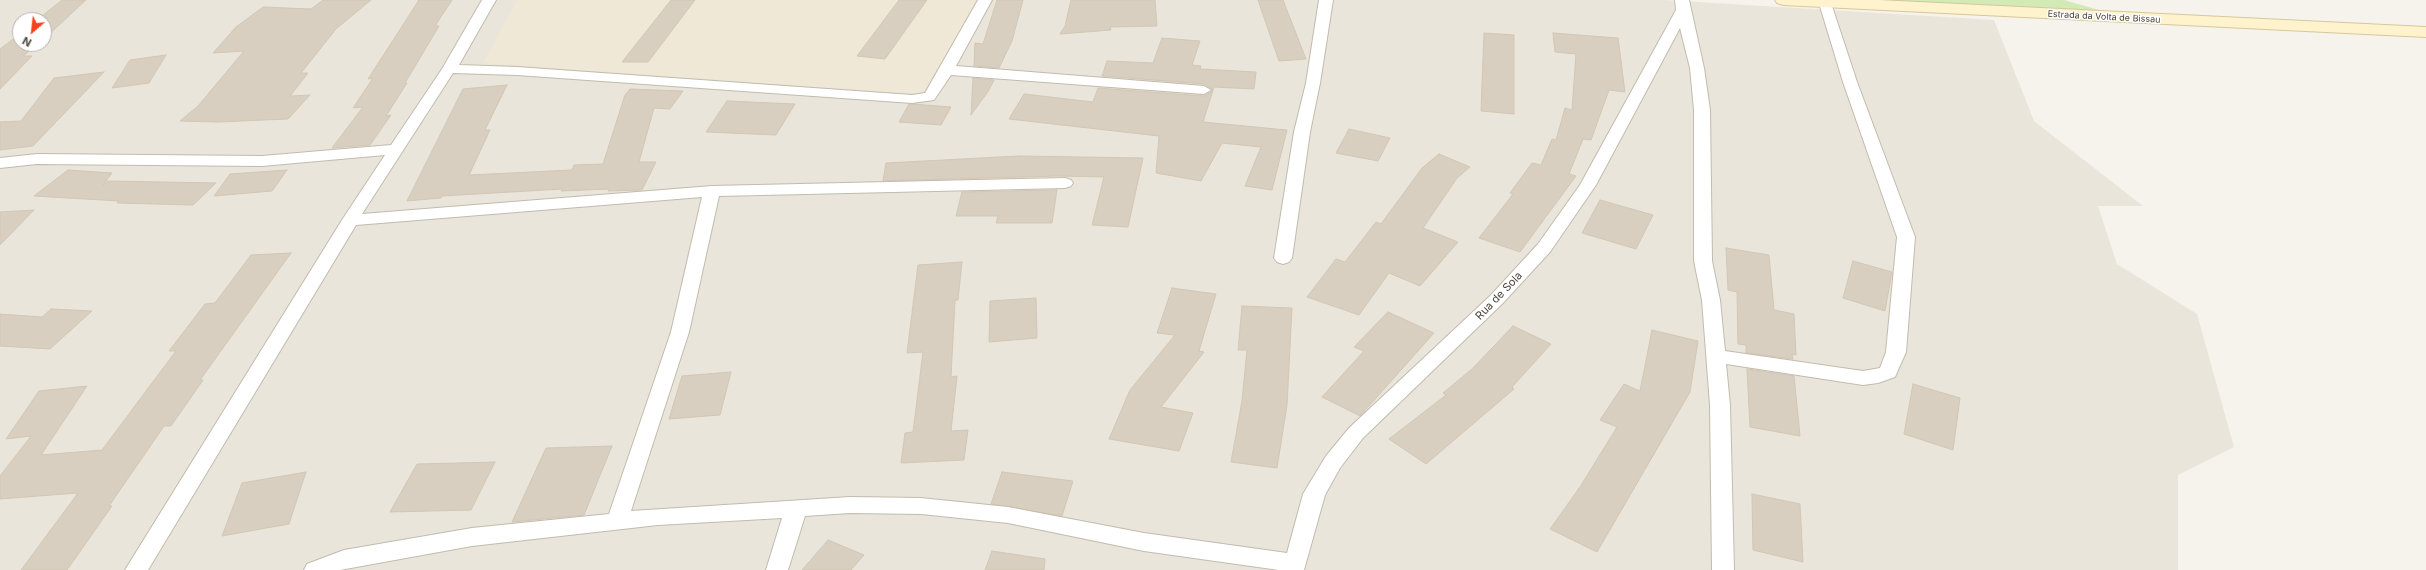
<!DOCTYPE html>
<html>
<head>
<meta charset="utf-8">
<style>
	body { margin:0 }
	#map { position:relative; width:2426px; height:570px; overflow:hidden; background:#f6f3ec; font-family:Inter,sans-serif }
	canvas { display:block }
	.north { position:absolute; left:12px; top:12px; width:40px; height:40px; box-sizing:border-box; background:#fff; border:1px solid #b7b4b0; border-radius:50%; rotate:208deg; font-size:11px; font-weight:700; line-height:16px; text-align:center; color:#4b4439 }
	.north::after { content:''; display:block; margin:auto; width:14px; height:18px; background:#fc3f1d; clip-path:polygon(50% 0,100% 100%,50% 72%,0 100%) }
</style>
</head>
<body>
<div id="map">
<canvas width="2426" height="570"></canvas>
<div class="north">N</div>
</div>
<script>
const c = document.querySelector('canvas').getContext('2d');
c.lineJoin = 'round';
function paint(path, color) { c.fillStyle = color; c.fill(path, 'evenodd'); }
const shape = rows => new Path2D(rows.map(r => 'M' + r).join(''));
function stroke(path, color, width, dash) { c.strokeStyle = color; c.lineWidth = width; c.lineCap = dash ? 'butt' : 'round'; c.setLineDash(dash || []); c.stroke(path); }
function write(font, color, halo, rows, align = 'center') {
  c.font = font + ' Inter,sans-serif'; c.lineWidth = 3; c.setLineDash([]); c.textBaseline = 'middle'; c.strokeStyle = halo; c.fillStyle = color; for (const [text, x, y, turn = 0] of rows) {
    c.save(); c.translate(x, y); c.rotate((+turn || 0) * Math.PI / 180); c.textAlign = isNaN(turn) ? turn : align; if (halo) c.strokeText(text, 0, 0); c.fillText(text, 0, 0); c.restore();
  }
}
paint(shape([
	[0,0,1665,0,1994,20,2034,121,2143,206,2098,206,2117,264,2197,314,2234,447,2178,475,2178,570,0,570],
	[20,20,44,20,44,44,20,44]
]), '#eae5da');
paint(shape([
	[517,0,982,0,921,94,483,63]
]), '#efe8d6');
paint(shape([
	[1880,0,2064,0,2109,13]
]), '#d2eab5');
const building = shape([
	[62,0,86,0,44,39,44,20,37,20,62,0],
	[323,0,371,0,336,29,301,73,308,73,290,96,310,95,288,119,218,122,180,121,198,106,244,51,213,53,236,27,263,7,311,9,323,0],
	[419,0,452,0,435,26,439,26,405,83,407,83,386,116,391,115,370,145,332,148,363,107,353,108,373,78,368,79,419,0],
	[671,0,695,0,648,62,622,62,671,0],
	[899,0,927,0,885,59,857,56,899,0],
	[997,0,1023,0,1012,41,999,68,974,66,975,43,983,44,997,0],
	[1071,0,1155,0,1157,26,1110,27,1111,30,1060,34,1065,26,1071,0],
	[1258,0,1283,0,1306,59,1279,61,1258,0],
	[1484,33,1514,35,1514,114,1481,111,1484,33],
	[1553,33,1618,38,1625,92,1609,90,1591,140,1583,139,1569,174,1576,176,1520,252,1479,238,1513,194,1510,193,1532,163,1541,165,1552,139,1556,140,1565,108,1572,110,1576,54,1555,52,1553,33],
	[20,34,20,44,38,44,23,56,32,56,0,89,0,49,20,34],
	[1162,38,1200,41,1192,65,1201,66,1200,69,1256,72,1254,89,1214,87,1203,122,1287,130,1272,190,1245,186,1261,147,1222,143,1201,181,1156,173,1159,136,1009,119,1024,94,1093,102,1098,88,1204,96,1212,91,1212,89,1204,84,1102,76,1107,61,1153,63,1162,38],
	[166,55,149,83,112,88,130,60,166,55],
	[104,72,33,146,0,150,0,122,21,121,54,78,104,72],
	[973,78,994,80,989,90,971,115,973,78],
	[507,85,485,130,490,130,469,175,572,170,574,165,603,164,625,95,630,89,683,91,670,109,654,108,639,162,656,162,642,190,608,191,609,189,561,191,562,189,442,196,441,198,407,201,463,89,507,85],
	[727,101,795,104,776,135,706,132,727,101],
	[909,104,913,104,951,107,941,125,899,122,909,104],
	[1349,129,1390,138,1378,161,1336,153,1349,129],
	[1439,154,1470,167,1457,178,1423,228,1458,242,1420,286,1389,273,1359,315,1307,297,1336,259,1345,262,1376,222,1381,224,1422,168,1439,154],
	[1019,156,1143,158,1128,227,1092,225,1104,177,1058,176,883,181,886,163,1019,156],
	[68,170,112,173,103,185,108,181,216,183,193,205,117,203,119,201,34,196,68,170],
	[287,170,272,191,214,196,230,174,287,170],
	[1057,190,1052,223,996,223,998,216,956,216,962,192,1057,190],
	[1600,200,1653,215,1636,249,1582,233,1600,200],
	[34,210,0,245,0,212,34,210],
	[1726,248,1769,255,1774,310,1794,314,1796,355,1792,354,1793,359,1746,353,1746,345,1738,344,1737,292,1728,290,1726,248],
	[291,253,200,380,203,380,171,426,164,426,109,506,112,506,67,570,21,570,78,493,0,499,0,476,31,436,6,439,39,391,87,386,41,455,102,450,176,351,169,351,205,304,215,303,251,255,291,253],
	[1853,261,1892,272,1885,311,1843,298,1853,261],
	[962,262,958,300,955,300,951,377,957,376,951,431,968,430,964,460,901,463,905,433,913,432,923,352,907,353,918,265,962,262],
	[1172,288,1216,294,1199,351,1204,352,1161,407,1193,413,1179,451,1109,439,1130,390,1175,335,1157,333,1172,288],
	[1036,298,1037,338,989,342,990,301,1036,298],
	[1242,306,1292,308,1287,405,1277,468,1231,462,1242,401,1247,350,1238,350,1242,306],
	[51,309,92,311,50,349,0,346,0,314,42,317,51,309],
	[1388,312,1434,333,1360,416,1322,397,1364,351,1354,347,1388,312],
	[1513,326,1551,344,1512,387,1514,389,1426,464,1389,439,1446,395,1443,393,1473,368,1513,326],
	[1652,330,1698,341,1690,392,1597,552,1550,529,1580,487,1617,427,1600,420,1624,384,1640,391,1652,330],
	[1747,369,1794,376,1800,436,1750,427,1747,369],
	[731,372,720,415,669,419,682,376,731,372],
	[1913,384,1960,398,1953,450,1904,434,1913,384],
	[612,446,584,515,512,522,546,448,612,446],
	[495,462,471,510,390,512,417,464,495,462],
	[306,472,289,524,222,536,242,483,306,472],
	[1002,472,1073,481,1062,516,991,504,1002,472],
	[1752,494,1800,504,1803,562,1753,550,1752,494],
	[828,540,864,555,851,570,802,570,828,540],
	[992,551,1045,559,1044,570,985,570,992,551]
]);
paint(building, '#d8cfc1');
stroke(building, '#d3c7b4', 1);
const minor = shape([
	[482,0,496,0,459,65,517,67,912,95,925,93,978,0,992,0,956,66,1204,86,1211,90,1204,94,951,75,934,100,912,103,517,75,453,73,362,214,712,186,1065,178,1071,180,1073,183,1071,186,1065,188,719,196,689,332,631,511,850,497,921,498,1008,507,1144,533,1287,553,1303,494,1326,456,1349,428,1491,295,1538,244,1580,185,1676,10,1675,0,1689,0,1704,68,1710,110,1712,261,1720,300,1725,351,1863,371,1880,368,1886,352,1897,237,1843,82,1819,3,1821,0,1830,0,1857,82,1915,237,1906,352,1895,377,1878,383,1863,385,1726,364,1730,405,1734,570,1712,570,1710,405,1702,300,1694,261,1694,110,1690,68,1680,28,1596,185,1550,252,1503,303,1363,438,1340,468,1325,495,1304,570,1279,570,1144,551,1008,523,921,514,850,513,805,516,788,570,766,570,782,518,658,525,472,546,340,570,304,570,307,564,344,550,472,528,609,514,671,332,702,197,356,225,148,570,125,570,342,220,385,155,262,166,37,164,0,168,0,158,37,154,262,156,391,145,442,69,482,0],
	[1319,0,1333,0,1320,83,1310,132,1292,258,1289,262,1283,264,1277,262,1274,258,1294,132,1306,83,1319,0]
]);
const secondary = shape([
	[1775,0,1878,0,2426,27,2426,37,1783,5,1777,3,1775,0]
]);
stroke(minor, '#c2bbae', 2);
stroke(secondary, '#d6c79b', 2);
paint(minor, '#fff');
paint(secondary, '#fff3cd');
write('9px', '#4b4439', '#fff', [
	["Estrada da Volta de Bissau",2104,17,3]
]);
write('11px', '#4b4439', '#fff', [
	["Rua de Sola",1499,296,-46]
]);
</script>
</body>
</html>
